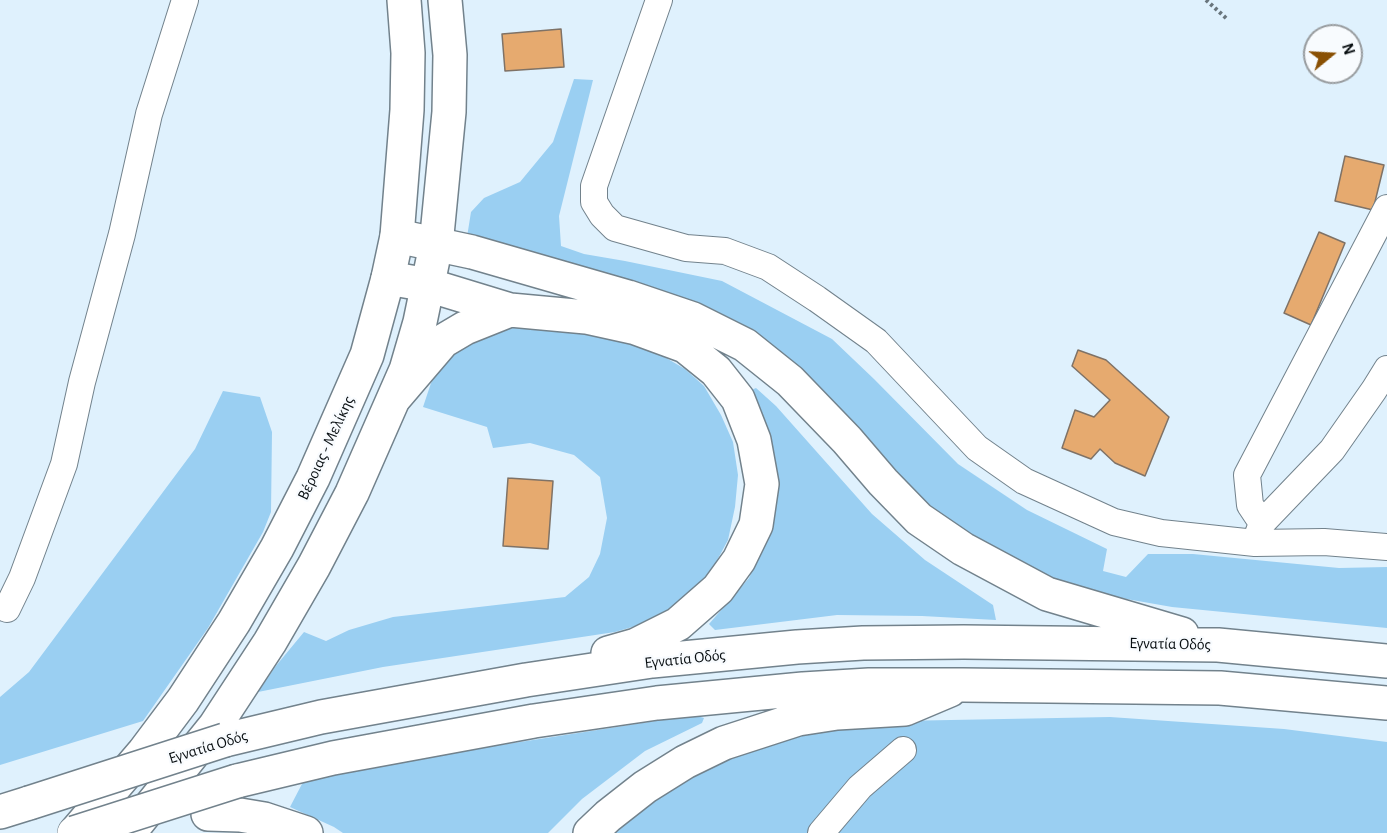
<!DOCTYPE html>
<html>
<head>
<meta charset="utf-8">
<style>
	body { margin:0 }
	#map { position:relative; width:1387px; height:833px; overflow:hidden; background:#dff1fd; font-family:"Alegreya Sans",sans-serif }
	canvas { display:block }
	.north { position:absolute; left:1303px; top:24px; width:60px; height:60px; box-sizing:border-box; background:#f8fbfe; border:2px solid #989c9f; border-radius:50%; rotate:72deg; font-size:16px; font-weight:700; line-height:24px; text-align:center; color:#080e11 }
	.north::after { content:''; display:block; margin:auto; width:21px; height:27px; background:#895004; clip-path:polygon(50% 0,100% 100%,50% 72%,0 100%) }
</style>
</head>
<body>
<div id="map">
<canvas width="1387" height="833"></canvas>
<div class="north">N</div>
</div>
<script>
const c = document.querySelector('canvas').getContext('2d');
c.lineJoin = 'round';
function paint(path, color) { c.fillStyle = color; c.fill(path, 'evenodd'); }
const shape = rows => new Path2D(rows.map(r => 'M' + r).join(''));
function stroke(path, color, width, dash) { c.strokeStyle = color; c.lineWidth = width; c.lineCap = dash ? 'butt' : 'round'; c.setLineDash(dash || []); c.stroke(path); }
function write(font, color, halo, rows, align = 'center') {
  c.font = font + ' "Alegreya Sans",sans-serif'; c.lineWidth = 4.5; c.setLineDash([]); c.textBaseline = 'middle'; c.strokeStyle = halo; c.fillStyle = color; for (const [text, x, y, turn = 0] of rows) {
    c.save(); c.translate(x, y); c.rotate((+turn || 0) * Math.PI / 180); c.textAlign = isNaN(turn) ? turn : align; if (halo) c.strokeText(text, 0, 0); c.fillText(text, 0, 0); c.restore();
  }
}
paint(shape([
	[574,79,593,80,559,216,561,246,584,254,625,261,722,281,832,339,874,379,958,464,1027,510,1107,549,1103,571,1126,577,1148,554,1193,554,1339,568,1387,567,1387,628,1172,607,1081,591,1022,566,966,538,920,496,846,417,791,361,467,237,471,212,484,198,520,182,553,142],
	[513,328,594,330,656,352,685,369,704,386,721,415,733,442,738,475,735,507,728,540,714,566,695,589,672,610,646,623,615,632,383,667,258,692,275,667,304,632,326,641,349,630,393,617,565,597,589,577,600,554,607,518,600,477,574,455,530,443,493,448,487,427,423,407,431,383,442,365,460,347,486,334],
	[756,388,776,406,872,514,925,560,993,605,996,620,922,616,837,615,715,630,709,624,749,578,763,547,749,391],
	[223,391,260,397,272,432,271,512,263,532,208,628,143,721,0,765,0,697,29,672,195,449],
	[694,715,704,718,702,723,645,751,582,799,548,833,343,833,334,827,290,807,303,782,385,763],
	[1110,717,1284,729,1387,742,1387,833,607,833,665,791,718,763,776,741,828,728,898,721]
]), '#9acff2');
const building = shape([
	[561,29,564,67,505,71,502,34,561,29],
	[1345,156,1384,165,1373,210,1335,201,1345,156],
	[1319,232,1345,243,1311,325,1284,313,1319,232],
	[1078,350,1106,360,1169,417,1145,476,1115,463,1100,449,1091,459,1062,448,1075,410,1094,417,1110,400,1072,366,1078,350],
	[508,478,553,481,548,549,503,546,508,478]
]);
paint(building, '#e6aa6f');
stroke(building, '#7f7266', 1.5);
const minor = shape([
	[659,0,594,186,594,202,602,215,615,228,686,248,725,251,768,267,817,299,876,341,977,448,1024,481,1114,522,1161,533,1255,543,1324,542,1387,547],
	[1262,523,1250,505,1247,475,1387,208],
	[1257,537,1262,523,1332,450,1374,390,1387,369],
	[7,609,22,578,64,464,82,382,122,234,149,114,185,0],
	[821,833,860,787,903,750]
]);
const major = shape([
	[75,833,144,752,183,700,234,622,277,548,313,478,367,355,388,278,397,236,407,110,408,53,404,0],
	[129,833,215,726,270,642,314,566,352,493,406,370,420,322,436,245,449,112,450,55,445,0]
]);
const highway = shape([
	[397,236,472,252,628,297,693,319,745,345,790,381,847,440,883,482,919,519,963,549,1047,594,1182,634],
	[388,278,428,285,510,310,586,317,636,328,685,346,716,371,738,399,754,440,762,484,756,525,739,560,718,589,678,624,636,645,608,653],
	[396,396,443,341,465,328,510,310],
	[225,740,321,717,526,680,652,661,797,647,863,643,964,642,1218,645,1387,661],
	[237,781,333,758,534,721,657,703,803,689,869,685,963,685,1220,688,1387,703],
	[0,812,29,803],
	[208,814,240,815,264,819,306,833],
	[590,833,608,816,645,787,685,762,724,743,798,719,837,713,905,709,950,690]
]);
stroke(minor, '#72828c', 28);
stroke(major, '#72828c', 36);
stroke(highway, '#72828c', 36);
stroke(shape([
	[1206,0,1227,19]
]), '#69757c', 4, [3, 3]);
stroke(minor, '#fff', 26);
stroke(major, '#fff', 33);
stroke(highway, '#fff', 33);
const highwayBridge = shape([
	[29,803,225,740],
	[74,833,237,781]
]);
stroke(highwayBridge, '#72828c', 36, []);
stroke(highwayBridge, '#fff', 33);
write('16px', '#080e11', '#f8fbfe', [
	["Βέροιας - Μελίκης",326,448,-65],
	["Εγνατία Οδός",1170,644,1],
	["Εγνατία Οδός",685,659,-6],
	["Εγνατία Οδός",208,747,-17]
]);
</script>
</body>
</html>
